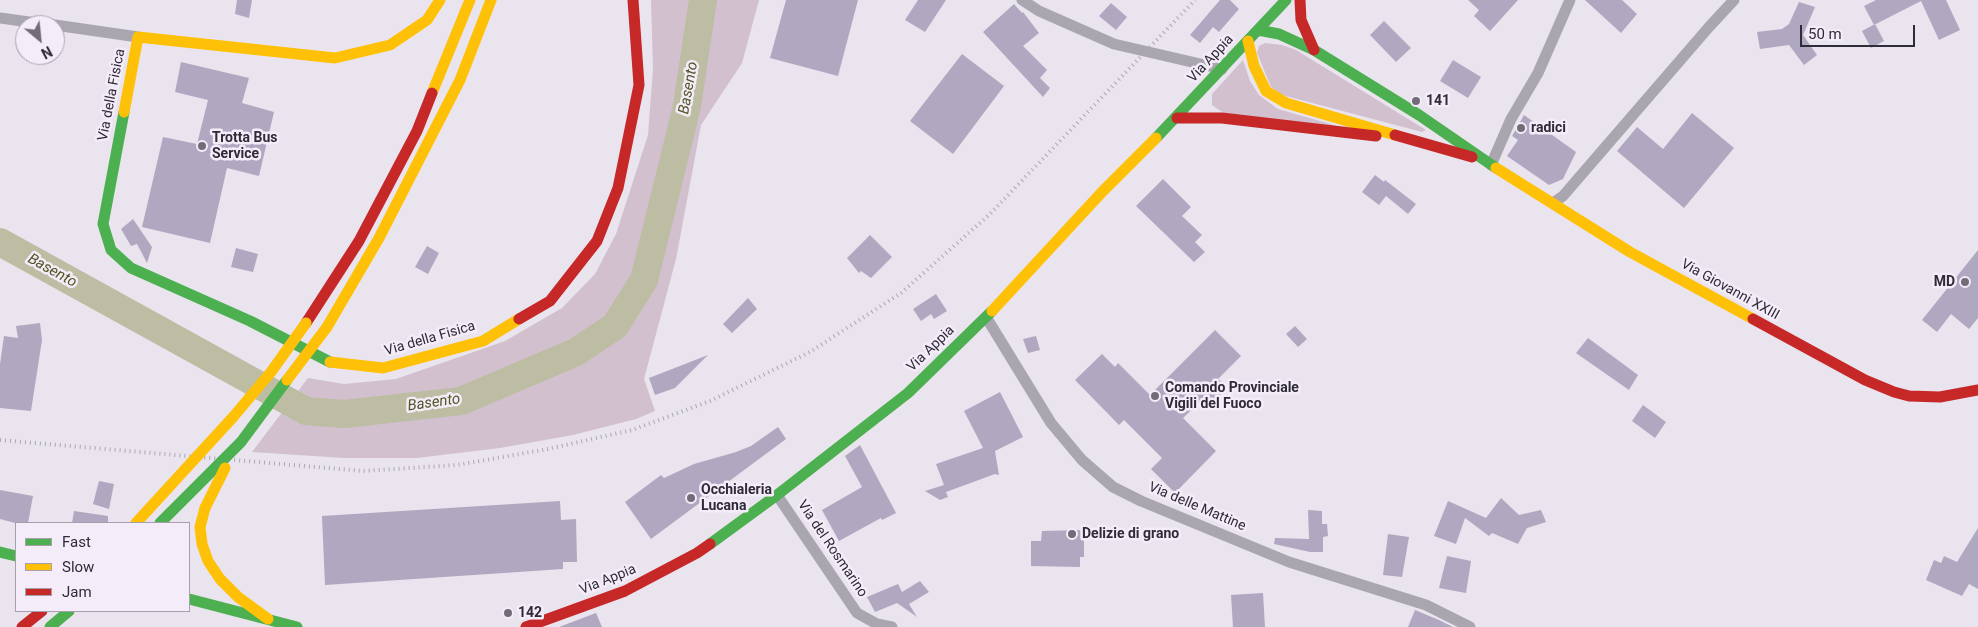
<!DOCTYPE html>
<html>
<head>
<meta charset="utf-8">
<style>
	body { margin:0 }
	#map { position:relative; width:1978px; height:627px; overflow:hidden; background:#e9e4ee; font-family:Roboto,sans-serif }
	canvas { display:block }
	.legend { position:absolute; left:15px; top:522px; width:175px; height:90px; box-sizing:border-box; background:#f4edf9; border:1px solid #a69fac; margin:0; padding:6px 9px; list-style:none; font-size:15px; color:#302b38 }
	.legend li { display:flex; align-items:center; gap:10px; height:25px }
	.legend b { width:25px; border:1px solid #a69fac }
	.north { position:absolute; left:15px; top:15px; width:50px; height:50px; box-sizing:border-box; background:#f4edf9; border:1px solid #a69fac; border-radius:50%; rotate:152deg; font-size:14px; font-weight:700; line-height:20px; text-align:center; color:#302b38 }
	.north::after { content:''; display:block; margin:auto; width:18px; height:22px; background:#716c78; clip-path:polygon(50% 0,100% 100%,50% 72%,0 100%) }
	.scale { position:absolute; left:1800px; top:25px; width:115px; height:22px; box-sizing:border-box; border:2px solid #302b38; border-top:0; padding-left:6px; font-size:15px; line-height:18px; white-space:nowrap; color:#302b38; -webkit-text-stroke:4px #f4edf9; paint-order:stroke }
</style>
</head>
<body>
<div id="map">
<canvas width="1978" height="627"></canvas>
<ul class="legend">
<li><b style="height:6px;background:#4caf50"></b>Fast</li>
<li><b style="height:6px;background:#ffc107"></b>Slow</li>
<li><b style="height:6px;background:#c62828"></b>Jam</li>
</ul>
<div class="north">N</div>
<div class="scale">50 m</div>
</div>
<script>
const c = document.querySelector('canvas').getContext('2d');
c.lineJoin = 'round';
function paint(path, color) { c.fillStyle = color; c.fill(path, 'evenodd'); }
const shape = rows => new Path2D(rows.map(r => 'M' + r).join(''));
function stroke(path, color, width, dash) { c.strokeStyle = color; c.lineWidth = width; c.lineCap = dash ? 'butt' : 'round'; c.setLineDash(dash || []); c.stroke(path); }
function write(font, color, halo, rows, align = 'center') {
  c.font = font + ' Roboto,sans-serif'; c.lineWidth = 5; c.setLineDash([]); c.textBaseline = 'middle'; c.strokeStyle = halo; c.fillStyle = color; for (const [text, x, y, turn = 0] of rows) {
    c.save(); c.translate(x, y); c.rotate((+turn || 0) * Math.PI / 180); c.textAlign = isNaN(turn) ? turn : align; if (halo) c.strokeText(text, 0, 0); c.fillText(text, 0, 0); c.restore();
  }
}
paint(shape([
	[651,0,759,0,742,63,701,125,676,259,644,379,655,411,636,419,573,435,500,448,417,458,344,458,252,452,308,378,344,384,396,379,505,341,562,308,595,274,616,234,648,135,653,69],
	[1265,43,1282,45,1296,50,1426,130,1422,132,1282,95,1271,87,1257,53,1259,46],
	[1243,60,1250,81,1259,95,1278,109,1348,129,1224,113,1216,108,1212,105,1212,94]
]), '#d2c0ce');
stroke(shape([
	[0,242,306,411,344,414,461,401,576,352,615,326,644,280,687,106,703,0]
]), '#bcbda2', 28);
paint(shape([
	[237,0,252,0,249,18,235,14],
	[786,0,858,0,838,76,770,58],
	[918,0,946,0,925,32,905,20],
	[1220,0,1230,0,1239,9,1219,32,1213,27,1200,43,1190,35],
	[1468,0,1518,0,1490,31,1474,16,1479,10],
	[1585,0,1622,0,1637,14,1621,33],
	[1876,0,1946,0,1960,30,1939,40,1921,1,1874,25,1864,6],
	[1799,2,1815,7,1803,35,1817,55,1804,65,1789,45,1760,49,1757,32,1782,29,1789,24],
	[1111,3,1127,17,1116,30,1099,16],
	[1014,4,1022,13,1023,12,1039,33,1023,46,1047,70,1040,78,1050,88,1043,97,983,32],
	[1384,21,1411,48,1396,62,1370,35],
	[1875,24,1884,41,1871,48,1862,31],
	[962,54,1004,86,953,154,910,121],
	[1453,60,1481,77,1468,98,1440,81],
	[181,62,249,78,242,103,274,112,259,176,227,168,210,243,142,227,163,137,197,144,208,100,175,92],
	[1692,113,1734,148,1684,208,1617,151,1637,127,1663,149],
	[1524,115,1576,152,1563,179,1549,185,1507,156,1518,140,1512,136],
	[1375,175,1384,182,1385,180,1416,204,1408,214,1386,196,1379,205,1362,192],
	[1163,179,1191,207,1182,216,1202,235,1195,242,1205,252,1194,262,1136,206],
	[133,219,152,247,147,263,137,244,131,246,121,229],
	[870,235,892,257,871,278,861,271,859,273,847,258],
	[427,246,439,253,428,274,415,267],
	[236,248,258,254,253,272,231,267],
	[1978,250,1978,318,1969,329,1951,314,1937,332,1922,320],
	[936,294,947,311,934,319,931,314,921,321,913,309],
	[748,298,757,309,732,333,723,324],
	[40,323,42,340,31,411,0,408,0,364,4,336,18,338,16,326],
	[1295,326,1307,339,1298,347,1286,334],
	[1215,330,1241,356,1218,379,1224,384,1218,389,1222,393,1212,404,1205,397,1183,418,1216,451,1175,493,1151,469,1162,458,1124,420,1119,425,1075,380,1102,354,1115,367,1118,363,1150,395],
	[1036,336,1040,350,1028,353,1023,339],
	[1588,338,1638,375,1629,390,1576,353],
	[708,355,675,388,655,395,649,378],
	[1000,392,1023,437,995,451,999,475,995,474,946,492,948,497,940,500,925,491,944,485,936,464,983,448,964,411],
	[1643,405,1666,422,1655,438,1632,421],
	[778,427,786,439,651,539,625,502,661,475,664,478,694,464,736,452,751,446],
	[860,445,896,513,882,520,881,518,839,541,822,510,862,487,845,456],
	[99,481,114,484,109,509,93,504],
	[0,490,33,496,28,523,15,523,0,519],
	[1501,498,1519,515,1541,510,1546,522,1527,528,1518,544,1492,533,1489,536,1465,518,1456,544,1434,536,1448,501,1486,518],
	[560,501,561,520,576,519,577,562,563,562,563,569,325,585,322,516],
	[1308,510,1322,511,1322,524,1327,524,1328,536,1323,537,1323,552,1310,552,1274,544,1275,538,1309,539],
	[74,511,108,516,108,523,72,523],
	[1978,528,1978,589,1969,584,1962,596,1926,580,1934,560,1941,563,1944,556,1957,562],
	[1084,530,1084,557,1080,557,1080,567,1031,566,1031,541,1041,541,1042,531],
	[1388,534,1409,537,1402,577,1383,575],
	[1447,556,1471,561,1466,593,1439,588],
	[920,581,929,592,909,604,917,617,897,603,875,612,867,597,898,584,902,592],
	[1263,593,1265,627,1233,627,1231,595],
	[1415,610,1439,620,1453,627,1408,627],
	[596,613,602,627,559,627]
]), '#b0a8c0');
stroke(shape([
	[1022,0,1039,11,1114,44,1222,69],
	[0,18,51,25],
	[55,25,138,37],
	[1491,165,1511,119,1538,73,1570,0],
	[1553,203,1563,196,1709,27,1734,0],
	[986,317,1051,423,1082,460,1113,487,1141,501,1289,562,1426,605,1470,627],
	[777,495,857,613,877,624,892,627]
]), '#aaa6af', 11);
stroke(shape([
	[1258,30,1279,34,1314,50,1419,115,1496,168],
	[124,112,103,224,111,250,131,268,250,321,330,362],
	[1156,138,1286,0],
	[710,544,777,495,908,393,992,311],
	[0,552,16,556],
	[189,599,297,627],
	[50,627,69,611]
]), '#4caf50', 11);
stroke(shape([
	[1248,41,1254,66,1266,91,1286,103,1395,135],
	[432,93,470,0],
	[124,112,138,37,335,58,390,45,427,20,440,0],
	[1496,168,1630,252,1753,319],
	[992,311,1102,192,1156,138],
	[327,327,379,238,460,80,491,0],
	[330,362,383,368,483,341,519,319],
	[205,508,200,527,202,544,208,561,220,579,238,597,268,619]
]), '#ffc107', 11);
stroke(shape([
	[1300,0,1301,20,1314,50],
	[1177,118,1222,118,1376,136],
	[1395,135,1472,157],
	[519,319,550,301,597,241,618,188,639,85,633,0],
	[1753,319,1865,380,1894,392,1909,396,1940,397,1978,390],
	[306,323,359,241,417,131,432,93],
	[22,627,42,611],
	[526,627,625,591,697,553,710,544]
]), '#c62828', 11);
stroke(shape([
	[0,440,363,471,457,465,548,449,632,430,710,401,810,352,901,293,989,215,1195,0]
]), '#aca8b0', 4, [1, 4]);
stroke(shape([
	[160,523,241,442,287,380]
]), '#4caf50', 11);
stroke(shape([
	[287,380,327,327],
	[205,508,225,468],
	[136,523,234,416,271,372,306,323]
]), '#ffc107', 11);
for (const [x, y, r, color] of [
	[1416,101,5,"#716c78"],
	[1521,128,5,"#716c78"],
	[202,146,5,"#716c78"],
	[1965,282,5,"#716c78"],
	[1155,396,5,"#716c78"],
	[691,498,5,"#716c78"],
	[1072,534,5,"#716c78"],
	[508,613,5,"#716c78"]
]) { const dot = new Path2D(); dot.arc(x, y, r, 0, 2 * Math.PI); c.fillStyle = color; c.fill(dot); stroke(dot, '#f4edf9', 2); }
write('14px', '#302b38', '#f4edf9', [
	["Via Appia",1211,59,-47],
	["Via della Fisica",112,95,-79],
	["Via Giovanni XXIII",1730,290,29],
	["Via della Fisica",430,339,-16],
	["Via Appia",931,349,-44],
	["Via delle Mattine",1197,507,23],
	["Via del Rosmarino",832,549,56],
	["Via Appia",608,580,-22]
]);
write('bold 14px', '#302b38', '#f4edf9', [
	["141",1426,101],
	["radici",1531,128],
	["Trotta Bus",212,138],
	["Service",212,154],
	["MD",1955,282,"right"],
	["Comando Provinciale",1165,388],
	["Vigili del Fuoco",1165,404],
	["Occhialeria",701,490],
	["Lucana",701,506],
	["Delizie di grano",1082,534],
	["142",518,613]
], 'left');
write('italic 15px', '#505624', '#f4edf9', [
	["Basento",689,88,-80],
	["Basento",52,271,29],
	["Basento",434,403,-8]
]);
</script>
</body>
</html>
